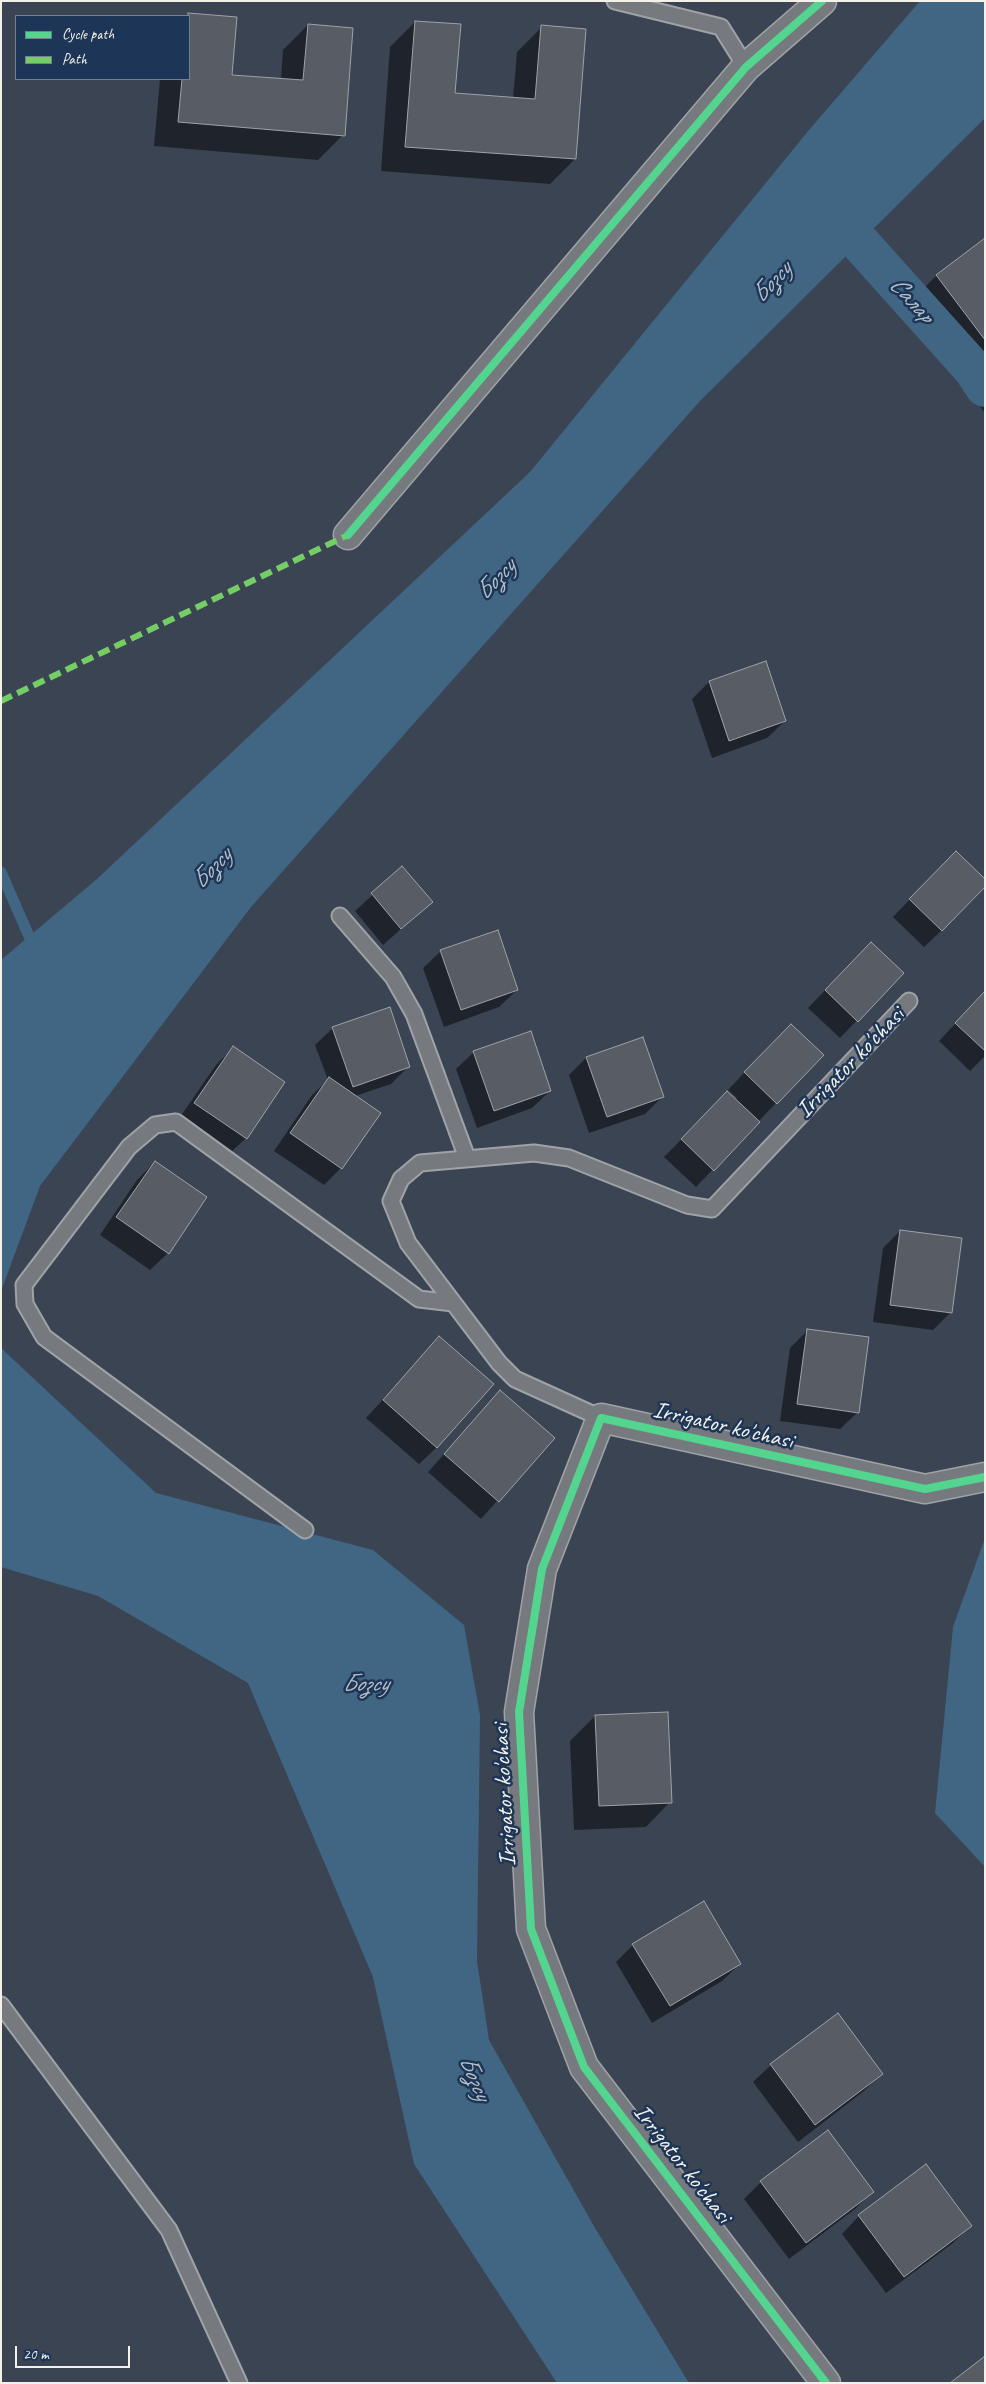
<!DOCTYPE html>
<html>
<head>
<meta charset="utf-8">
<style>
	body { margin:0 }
	#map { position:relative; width:986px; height:2384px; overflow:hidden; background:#3b4453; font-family:Caveat,sans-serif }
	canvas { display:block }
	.frame { position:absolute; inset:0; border:2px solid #f4f1e8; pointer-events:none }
	.legend { position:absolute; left:15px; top:15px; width:175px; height:65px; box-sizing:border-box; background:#1d3557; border:1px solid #738091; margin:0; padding:6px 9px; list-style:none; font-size:15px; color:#f4f1e8 }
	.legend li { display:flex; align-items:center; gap:10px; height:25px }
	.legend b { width:25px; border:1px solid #738091 }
	.scale { position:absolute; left:15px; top:2346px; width:115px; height:22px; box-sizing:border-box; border:2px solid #f4f1e8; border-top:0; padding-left:6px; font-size:15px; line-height:18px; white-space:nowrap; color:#f4f1e8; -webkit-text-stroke:4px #1d3557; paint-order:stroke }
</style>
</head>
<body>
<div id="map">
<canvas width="986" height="2384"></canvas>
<div class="frame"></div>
<ul class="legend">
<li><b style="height:6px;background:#53d58f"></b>Cycle path</li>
<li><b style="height:6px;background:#74ce65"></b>Path</li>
</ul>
<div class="scale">20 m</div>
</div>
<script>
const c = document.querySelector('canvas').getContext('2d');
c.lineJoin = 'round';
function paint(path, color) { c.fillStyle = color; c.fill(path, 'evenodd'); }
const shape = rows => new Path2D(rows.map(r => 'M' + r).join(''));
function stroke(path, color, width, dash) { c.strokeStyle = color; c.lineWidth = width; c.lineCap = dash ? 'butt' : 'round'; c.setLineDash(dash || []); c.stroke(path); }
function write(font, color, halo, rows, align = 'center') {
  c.font = font + ' Caveat,sans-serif'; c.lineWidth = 5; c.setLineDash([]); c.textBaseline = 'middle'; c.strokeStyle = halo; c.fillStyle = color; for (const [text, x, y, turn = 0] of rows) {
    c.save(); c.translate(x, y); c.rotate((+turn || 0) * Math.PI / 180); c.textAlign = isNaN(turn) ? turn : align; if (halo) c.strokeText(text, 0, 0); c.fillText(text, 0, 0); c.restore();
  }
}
paint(shape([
	[920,1,985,1,985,118,700,401,251,907,40,1186,1,1291,1,960,97,879,530,472,809,130],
	[1,1348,156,1493,373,1550,464,1625,480,1715,477,1961,489,2040,595,2228,689,2383,557,2383,414,2164,373,1977,248,1683,98,1596,1,1567],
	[985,1538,985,1867,935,1813,953,1627]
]), '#406684');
paint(shape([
	[188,15,230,76,281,80,283,50,308,25,343,135,318,160,154,146,160,79,189,79,189,16,186,16],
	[415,22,454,94,513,99,517,52,542,27,575,159,550,184,381,171,390,47],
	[985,239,985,413,905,307,936,276],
	[765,662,785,721,767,738,712,758,692,699,709,682],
	[402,868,431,902,383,945,355,911],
	[938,870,942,930,924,947,893,917],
	[441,951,517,990,499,1007,444,1027,423,968],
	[854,960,902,973,840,1038,808,1008],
	[985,992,985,1056,970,1071,939,1041],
	[333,1028,408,1067,391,1084,355,1096,341,1168,324,1185,274,1151,312,1095,328,1080,315,1045],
	[642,1039,662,1097,645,1114,589,1133,569,1075,586,1058],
	[773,1042,776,1103,696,1187,664,1157,710,1110,735,1100,737,1098,728,1090],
	[233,1048,246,1138,228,1155,178,1120,216,1065],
	[474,1052,550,1091,532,1108,477,1128,456,1069],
	[155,1162,168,1253,150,1270,100,1235,137,1180],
	[900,1231,951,1312,933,1330,873,1322,883,1248],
	[808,1330,858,1412,840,1429,780,1421,790,1348],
	[439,1338,437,1447,419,1464,366,1418],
	[500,1392,553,1438,481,1519,428,1472],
	[595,1716,670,1802,646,1827,574,1830,570,1741],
	[633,1945,740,1964,722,1981,652,2023,616,1962],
	[837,2015,881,2074,864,2091,798,2142,753,2082,771,2065],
	[926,2166,970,2226,953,2243,886,2293,842,2234,859,2216],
	[761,2182,872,2192,855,2209,789,2259,744,2199]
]), '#0007');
stroke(shape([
	[1,872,35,950]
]), '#406684', 11);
stroke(shape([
	[835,215,973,369,985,387]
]), '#406684', 40);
const building = shape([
	[188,13,237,17,232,75,303,80,308,24,353,28,345,136,178,122,182,79,189,79,188,13],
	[415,21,461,24,455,93,535,99,541,25,586,29,576,159,405,147,415,21],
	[985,238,985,340,936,275,985,238],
	[766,661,786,721,729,741,709,681,766,661],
	[956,851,985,879,985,887,942,931,909,899,956,851],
	[402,866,433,902,401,929,371,893,402,866],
	[498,930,518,990,461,1010,440,950,498,930],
	[871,942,904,973,858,1022,825,990,871,942],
	[985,991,985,1051,955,1023,985,991],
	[390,1007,410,1067,353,1087,332,1027,390,1007],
	[791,1024,824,1055,777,1104,744,1072,791,1024],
	[531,1031,551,1091,494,1111,473,1051,531,1031],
	[643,1037,664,1097,607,1117,586,1057,643,1037],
	[233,1046,285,1082,247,1139,194,1103,233,1046],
	[329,1077,381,1113,342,1169,290,1133,329,1077],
	[727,1091,760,1122,714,1171,681,1139,727,1091],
	[155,1161,207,1197,169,1254,116,1217,155,1161],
	[900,1230,962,1238,952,1313,890,1305,900,1230],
	[807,1329,869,1337,859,1413,797,1404,807,1329],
	[439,1336,494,1384,437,1448,383,1400,439,1336],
	[500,1390,555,1438,499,1502,444,1454,500,1390],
	[668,1712,672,1803,599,1806,595,1715,668,1712],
	[704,1901,741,1964,670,2006,632,1944,704,1901],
	[838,2013,883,2074,815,2125,770,2064,838,2013],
	[828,2130,874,2192,806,2243,760,2181,828,2130],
	[926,2164,972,2226,904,2277,858,2215,926,2164],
	[985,2356,985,2383,950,2383,985,2356]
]);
paint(building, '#585c65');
stroke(building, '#9fa2a7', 1);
const lane = shape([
	[615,1,721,27,746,67],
	[340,916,393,977,414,1014,467,1158],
	[601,1418,515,1379,499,1363,408,1243,391,1201,401,1179,420,1163,534,1153,569,1158,687,1205,712,1209,909,1001],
	[305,1530,44,1337,25,1304,24,1285,129,1147,155,1125,176,1122,419,1299,453,1303],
	[1,2005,169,2230,239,2383]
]);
const street = shape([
	[348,535,746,67,822,1],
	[826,2383,584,2067,531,1929,519,1712,542,1569,601,1418,925,1489,985,1477]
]);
stroke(lane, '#9fa2a7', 19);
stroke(street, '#9fa2a7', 31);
stroke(lane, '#767a7f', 15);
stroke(street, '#767a7f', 28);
stroke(shape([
	[1,701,348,535,351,531]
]), '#74ce65', 6, [12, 6]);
stroke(shape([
	[348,535,746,67,822,1],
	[826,2383,584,2067,531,1929,519,1712,542,1569,601,1418,925,1489,985,1477]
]), '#53d58f', 8);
write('24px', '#f4f1e8', '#1d3557', [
	["Irrigator ko'chasi",851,1063,-46],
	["Irrigator ko'chasi",723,1426,13],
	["Irrigator ko'chasi",505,1795,-93],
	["Irrigator ko'chasi",682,2164,52]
]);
write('italic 25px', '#b5c1c7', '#1d3557', [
	["Бозсу",772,283,-47],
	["Салар",911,300,48],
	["Бозсу",496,580,-46],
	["Бозсу",212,869,-46],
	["Бозсу",365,1684],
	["Бозсу",474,2078,67]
]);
</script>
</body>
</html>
